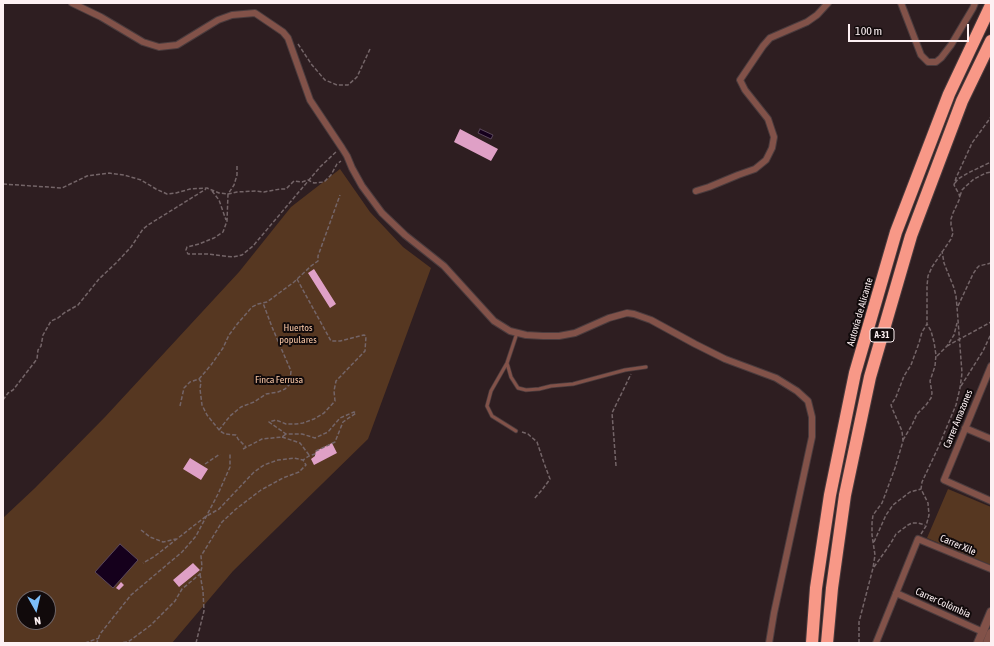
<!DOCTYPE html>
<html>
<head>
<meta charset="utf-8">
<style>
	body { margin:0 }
	#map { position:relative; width:994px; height:646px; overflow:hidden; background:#2e1e21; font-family:"Asap Condensed",sans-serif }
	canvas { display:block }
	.frame { position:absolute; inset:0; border:4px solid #fdf1f3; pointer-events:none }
	.north { position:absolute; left:16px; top:590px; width:40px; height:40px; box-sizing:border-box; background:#110a0b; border:1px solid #6f6668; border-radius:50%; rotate:172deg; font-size:11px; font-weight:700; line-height:16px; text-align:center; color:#fdf1f3 }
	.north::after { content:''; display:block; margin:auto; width:14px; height:18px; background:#7cbef9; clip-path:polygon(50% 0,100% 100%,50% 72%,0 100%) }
	.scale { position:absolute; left:848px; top:24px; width:121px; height:18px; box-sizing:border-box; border:2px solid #fdf1f3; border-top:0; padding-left:5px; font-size:12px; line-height:14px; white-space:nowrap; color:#fdf1f3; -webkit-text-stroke:3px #110a0b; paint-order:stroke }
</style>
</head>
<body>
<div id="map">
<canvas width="994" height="646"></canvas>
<div class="frame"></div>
<div class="north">N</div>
<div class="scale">100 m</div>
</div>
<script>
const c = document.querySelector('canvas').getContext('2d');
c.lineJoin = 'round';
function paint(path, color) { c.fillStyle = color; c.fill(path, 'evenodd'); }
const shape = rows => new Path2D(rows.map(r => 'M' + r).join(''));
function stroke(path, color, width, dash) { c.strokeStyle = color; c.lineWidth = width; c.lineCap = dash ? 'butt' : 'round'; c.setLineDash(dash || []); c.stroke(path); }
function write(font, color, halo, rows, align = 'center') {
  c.font = font + ' "Asap Condensed",sans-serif'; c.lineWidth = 4; c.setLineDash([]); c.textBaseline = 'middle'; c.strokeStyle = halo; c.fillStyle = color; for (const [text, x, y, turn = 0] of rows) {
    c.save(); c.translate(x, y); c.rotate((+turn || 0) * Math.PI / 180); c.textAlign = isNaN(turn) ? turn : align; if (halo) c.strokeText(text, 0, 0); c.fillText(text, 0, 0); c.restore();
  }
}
paint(shape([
	[340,169,370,212,403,247,431,268,368,439,233,571,172,643,3,643,3,518,35,488,105,417,239,272,291,207],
	[24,598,48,598,48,622,24,622],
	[948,489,991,507,991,565,927,538]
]), '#563721');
const water = shape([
	[480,129,493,135,491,139,478,133,480,129],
	[120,544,138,560,113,588,95,572,120,544]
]);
paint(water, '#15001c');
stroke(water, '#5b485c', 1);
paint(shape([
	[460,129,498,149,491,161,454,142],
	[314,269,336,304,330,308,308,273],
	[332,443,337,453,314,465,311,459,315,456,315,454,316,451],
	[190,458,208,469,201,480,183,469],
	[193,563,200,570,179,587,173,580],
	[121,582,124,585,119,590,116,588]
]), '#dfa0c6');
const service = shape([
	[507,363,511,377,518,388,526,390,539,389,551,386,573,384,625,370,646,367],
	[516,431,492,416,487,406,491,391,507,363,517,333]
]);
const minor = shape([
	[72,3,101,17,143,42,159,47,177,45,218,20,232,15,255,13,283,32,288,38,310,100,342,148,347,156,352,168,362,186,382,213,405,235,444,266,494,321,510,331,526,335,543,336,559,336,575,333,609,318,627,313,634,314,651,320,695,344,725,359,776,378,797,391,808,401,812,417,812,437,774,613,769,643],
	[901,3,921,55,928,62,936,62,941,58,951,45,973,8,975,3],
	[696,191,709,187,738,175,755,169,766,160,772,148,774,137,768,119,745,90,740,80,763,46,770,38,807,22,817,15,828,3],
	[991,366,944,480,991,501],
	[965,428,991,439],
	[896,593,983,632],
	[876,643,918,539,991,569]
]);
const tertiary = shape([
	[978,643,991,612],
	[987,643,991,633]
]);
const motorway = shape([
	[812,643,816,588,830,495,855,373,896,232,949,94,991,5],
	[827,643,832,588,845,495,870,377,911,236,962,101,991,41]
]);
stroke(service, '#4b3c3e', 4.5);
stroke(minor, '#4b3c3e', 8);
stroke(tertiary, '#4b3c3e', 10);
stroke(motorway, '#4b3c3e', 14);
stroke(shape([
	[298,44,312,65,325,80,337,85,348,85,357,77,370,49],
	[237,166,237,175,234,185,228,194,227,221,223,232,214,238,199,244,187,247,186,250,188,254,208,254,233,257,242,255,253,246,320,167,337,151],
	[955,183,958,179,968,173,991,162],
	[3,184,62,188,87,176,109,173,124,175,141,180,156,189,167,194,176,193,190,189,207,188,219,193,228,194,237,192,256,191,264,192,280,189,286,189,294,181,302,182,308,180,314,183,324,182,331,175,337,164,341,161],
	[212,191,219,200,226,220],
	[960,196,962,190,965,187,974,179,986,173,991,172],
	[297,279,331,341,340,341,364,335,366,336,365,351,336,381,334,391,335,401,324,413,314,419,303,423,296,424,286,424,276,420,269,422,286,434,302,434,315,438,328,432,340,418,354,412,356,413,343,422,335,442,316,451,315,454,309,456,303,460],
	[958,306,973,274,977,268,979,266,991,263],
	[947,346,991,322],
	[937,356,947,346,954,335,957,323],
	[199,379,211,365,223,348,229,335,238,323,252,307,258,304,267,302,294,282,311,266,318,261,318,256,340,195],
	[961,386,983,351,991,334],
	[3,400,8,393,13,390,37,359,38,350,41,346,43,335,51,321,58,318,64,313,78,305,99,279,116,263,131,247,143,229,148,225,206,189],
	[180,406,184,388,190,382,199,379,201,382,200,389,202,405,207,415,220,431,225,434,236,435,238,439,246,447],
	[219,430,230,416,241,407,254,402,266,394,278,392,285,389,289,385,290,381,291,371,272,327,263,303],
	[522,432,528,434,537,442,544,463,550,479,542,490,534,499],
	[282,437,300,443,309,455],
	[903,440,912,425,917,414,926,405,931,398,932,393,930,381,935,366,936,355,934,342,931,331,927,324],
	[243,449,262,439,282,437,286,434],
	[205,464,220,454],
	[616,466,612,413,631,374],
	[141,530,150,537,163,542,176,539],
	[921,534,926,526,929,515,928,503,921,489,922,482,938,448,956,405,960,388,962,373,957,307,956,296,954,288,944,263,942,251],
	[874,542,886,515,893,505,910,492,921,489],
	[874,567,891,543,896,534,908,525,912,523,918,523,925,525],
	[85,643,99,638],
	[99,643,97,642,100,634,131,595,182,552,196,536,218,494,230,467,230,454],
	[117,643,128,642,151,625,175,601,182,589,200,574,202,567,201,556,222,522,236,509,261,490,283,478,299,472,306,465,303,460,294,458,278,460,264,465,254,472,219,509,205,517,155,556,143,563],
	[196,643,204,611,203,591,200,574],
	[859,643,859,622,873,568,875,555,872,535,872,523,873,515,882,503,885,495,895,468,903,441,902,431,892,408,891,405,896,397,904,376,911,365,919,343,922,332,927,324,927,286,928,276,932,267,951,239,953,233,951,225,951,219,953,213,960,198,959,194,954,185,956,178,972,143,991,117]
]), '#746568', 1.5, [4, 2]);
stroke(service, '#825249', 3);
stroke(minor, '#825249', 6);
stroke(tertiary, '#825249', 8);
stroke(motorway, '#f89887', 12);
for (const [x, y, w] of [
	[882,335,24]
]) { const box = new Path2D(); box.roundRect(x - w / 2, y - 7, w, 14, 3); c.fillStyle = '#110a0b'; c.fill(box); stroke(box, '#fdf1f3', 1); }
write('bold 9px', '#fdf1f3', null, [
	["A-31",882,335]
]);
write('10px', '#fdf1f3', '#110a0b', [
	["Autovía de Alicante",860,312,-74],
	["Carrer Amazones",958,419,-68],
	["Carrer Xile",958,545,23],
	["Carrer Colòmbia",943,603,24]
]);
write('10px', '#f5c4a3', '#110a0b', [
	["Huertos",298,328],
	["populares",298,340],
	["Finca Ferrusa",279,380]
]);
</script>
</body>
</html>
